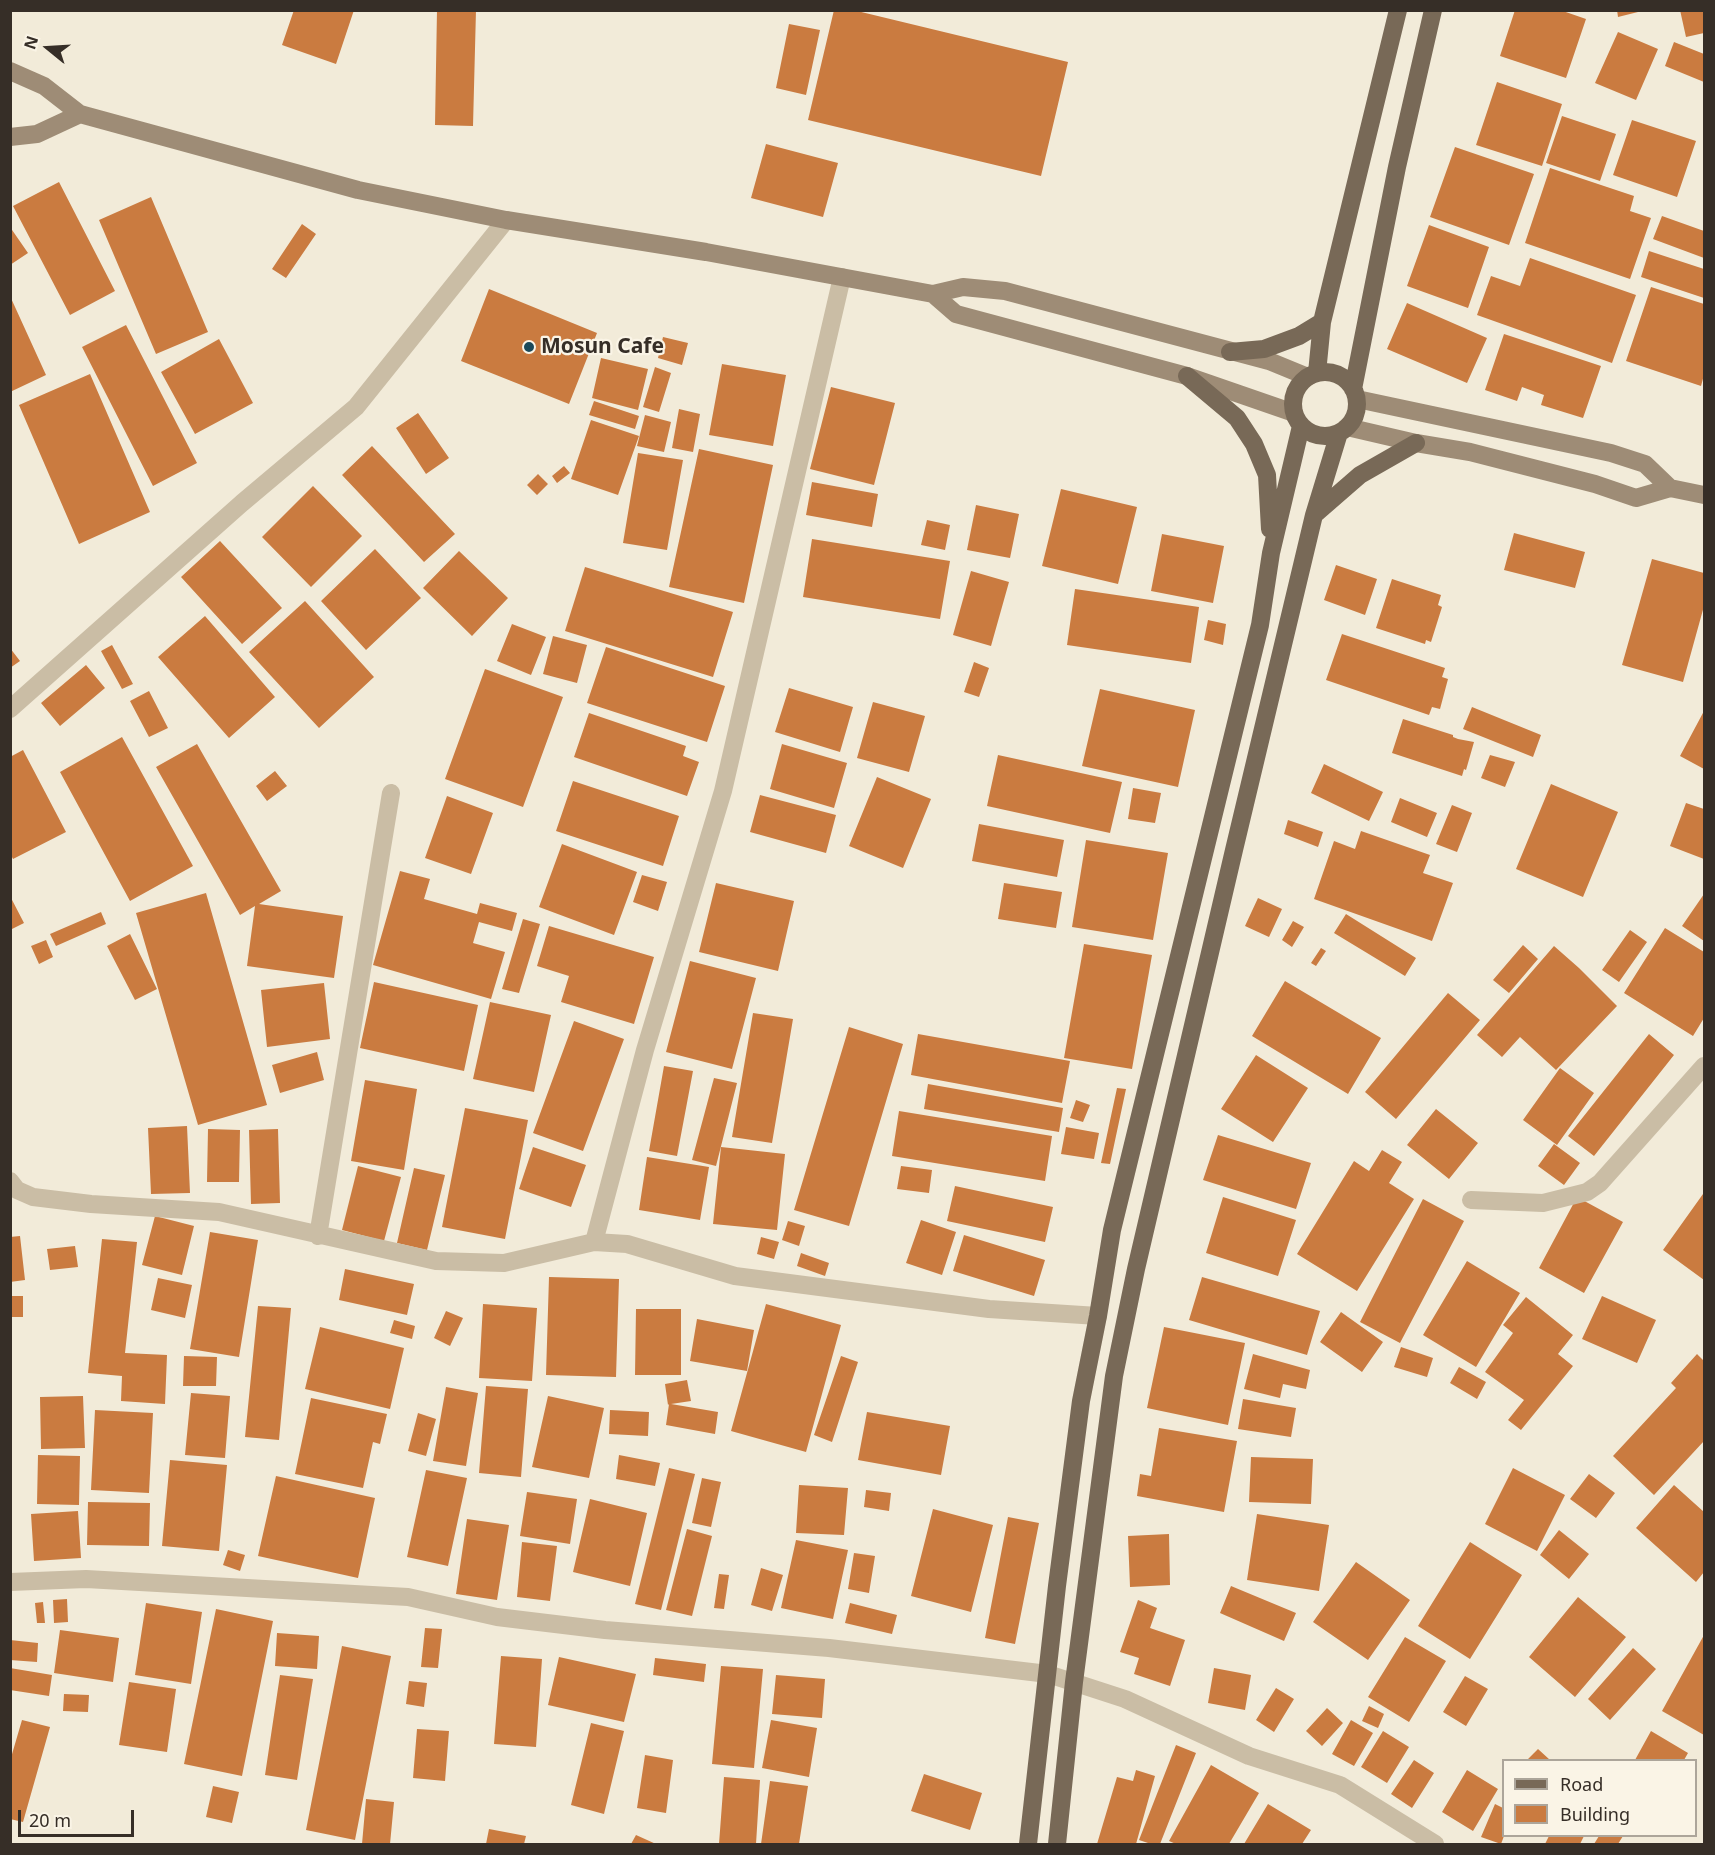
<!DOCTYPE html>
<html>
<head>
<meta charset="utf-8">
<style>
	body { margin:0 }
	#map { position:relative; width:1715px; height:1855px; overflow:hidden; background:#f2ebd9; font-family:"Noto Sans",sans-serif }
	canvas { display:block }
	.frame { position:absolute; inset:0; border:12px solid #362e27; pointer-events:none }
	.legend { position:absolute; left:1502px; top:1759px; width:195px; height:78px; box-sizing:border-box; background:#faf4e6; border:2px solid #aca59a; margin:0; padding:8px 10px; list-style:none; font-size:18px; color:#362e27 }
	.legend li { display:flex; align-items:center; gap:12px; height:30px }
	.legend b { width:30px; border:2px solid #aca59a }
	.north { position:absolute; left:18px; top:18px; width:60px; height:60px; -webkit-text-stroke:4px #faf4e6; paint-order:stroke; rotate:288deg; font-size:16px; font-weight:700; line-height:24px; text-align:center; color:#362e27 }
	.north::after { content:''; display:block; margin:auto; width:21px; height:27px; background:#362e27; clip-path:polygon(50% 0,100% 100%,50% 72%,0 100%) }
	.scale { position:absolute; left:18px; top:1810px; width:116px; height:27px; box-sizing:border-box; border:3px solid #362e27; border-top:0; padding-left:8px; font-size:18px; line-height:21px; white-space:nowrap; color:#362e27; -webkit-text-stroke:4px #faf4e6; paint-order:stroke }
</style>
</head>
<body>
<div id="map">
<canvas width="1715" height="1855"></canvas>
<div class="frame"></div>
<ul class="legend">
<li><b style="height:8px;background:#786957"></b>Road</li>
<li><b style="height:16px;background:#ca7b40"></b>Building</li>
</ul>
<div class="north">N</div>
<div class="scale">20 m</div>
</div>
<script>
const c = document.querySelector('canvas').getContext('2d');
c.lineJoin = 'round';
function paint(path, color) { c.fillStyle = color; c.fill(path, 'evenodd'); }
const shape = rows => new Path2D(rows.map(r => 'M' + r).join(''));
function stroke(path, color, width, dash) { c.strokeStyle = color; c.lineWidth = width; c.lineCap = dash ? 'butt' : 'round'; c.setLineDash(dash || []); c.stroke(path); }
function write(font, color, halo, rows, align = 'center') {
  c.font = font + ' "Noto Sans",sans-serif'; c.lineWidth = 4.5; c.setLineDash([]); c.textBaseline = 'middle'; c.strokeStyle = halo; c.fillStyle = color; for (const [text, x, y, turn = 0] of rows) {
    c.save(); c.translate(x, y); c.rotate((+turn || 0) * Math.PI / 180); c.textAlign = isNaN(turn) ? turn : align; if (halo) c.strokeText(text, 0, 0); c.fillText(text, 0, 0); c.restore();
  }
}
paint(shape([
	[294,10,354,10,336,64,282,45],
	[437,10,476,10,473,126,435,125],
	[834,10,853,10,1068,62,1041,176,808,120],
	[1515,10,1560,10,1586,19,1566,78,1500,56],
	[1617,10,1642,10,1642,11,1618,17],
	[1680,10,1704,10,1704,33,1686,37],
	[789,24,820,30,806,95,776,88],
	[1618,32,1658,49,1636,100,1595,83],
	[1674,42,1704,54,1704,82,1665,66],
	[1497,82,1562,104,1542,166,1476,145],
	[1562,116,1616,134,1600,181,1546,163],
	[1632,120,1696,141,1677,197,1613,175],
	[766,144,838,163,823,217,751,198],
	[1455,147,1534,174,1509,245,1430,217],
	[1550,168,1634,196,1630,211,1651,218,1630,279,1525,243],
	[59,182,115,291,70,315,13,206],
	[151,197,208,332,156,354,99,220],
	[1662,216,1704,231,1704,258,1653,239],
	[302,224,316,234,286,278,272,269],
	[1429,225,1489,247,1468,308,1407,286],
	[10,227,28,253,10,265],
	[1649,251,1704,269,1704,298,1641,277],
	[1530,258,1636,295,1612,363,1477,315,1491,276,1520,286],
	[1651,287,1704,304,1704,375,1701,386,1626,361],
	[489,289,597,333,569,404,461,361],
	[10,296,46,375,10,392],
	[1407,303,1487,338,1467,383,1387,349],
	[126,325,197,463,153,486,82,347],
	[1504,334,1601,366,1583,418,1541,405,1544,395,1522,387,1517,401,1485,390],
	[663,337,688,343,682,365,658,358],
	[219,339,253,403,195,434,161,372],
	[601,358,648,369,638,410,592,398],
	[722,364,786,375,773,446,709,435],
	[655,367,671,373,659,412,643,407],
	[90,374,150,512,79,544,19,405],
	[831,387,895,403,874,485,810,469],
	[594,401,639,416,635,429,589,415],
	[679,409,700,414,693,452,672,448],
	[418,413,449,458,426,474,396,428],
	[645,415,671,422,664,452,637,446],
	[591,420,639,436,618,495,571,479],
	[372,446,455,534,424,562,342,475],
	[699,449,773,465,744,603,669,587],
	[638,453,683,460,667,550,623,543],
	[564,466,570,473,557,483,552,476],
	[538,474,548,484,537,495,527,485],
	[812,482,878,494,872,527,806,515],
	[313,486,362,536,311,587,262,537],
	[1061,489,1137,507,1118,584,1042,566],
	[976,505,1019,514,1010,558,967,550],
	[927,520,950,525,945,550,921,545],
	[1514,533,1585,552,1575,588,1504,570],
	[1162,534,1224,546,1213,603,1151,591],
	[812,539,950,561,940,619,803,597],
	[220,541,282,608,242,644,181,577],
	[375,549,421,598,366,650,321,601],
	[459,551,508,598,472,636,423,588],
	[1652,559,1704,573,1704,606,1683,682,1622,665],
	[1336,565,1377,579,1365,615,1324,600],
	[585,567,733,612,713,677,565,631],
	[971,571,1009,582,991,646,953,635],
	[1392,579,1441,595,1438,605,1442,607,1431,642,1426,640,1425,644,1376,628],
	[1075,589,1199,607,1191,663,1067,645],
	[305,601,374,677,319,728,249,652],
	[205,616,275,697,229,738,158,657],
	[1208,620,1226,624,1223,645,1204,640],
	[512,624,546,637,531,675,497,661],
	[1342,634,1445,668,1442,677,1448,679,1440,709,1432,707,1429,715,1326,680],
	[553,636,587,645,577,683,543,674],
	[112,645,133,684,122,689,101,651],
	[606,647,725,686,707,742,587,703],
	[10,648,20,661,10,668],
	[974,662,989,668,979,697,964,692],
	[86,665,105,688,60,726,41,703],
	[485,669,563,697,523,807,445,779],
	[789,688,853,707,840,752,775,732],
	[1100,689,1195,710,1178,787,1082,766],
	[149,691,168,728,149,737,130,701],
	[873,702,925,716,909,772,857,758],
	[1472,707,1541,735,1533,757,1463,729],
	[1704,711,1704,769,1680,756],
	[589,713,686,746,683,756,699,762,687,796,574,757],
	[1403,719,1453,735,1453,737,1458,739,1474,742,1466,770,1464,769,1462,776,1392,753],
	[122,737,193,866,130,901,60,772],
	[197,744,281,891,259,904,343,916,334,978,247,966,255,906,240,915,156,767],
	[782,744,847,763,834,808,770,789],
	[23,750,66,832,13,859,10,853,10,757],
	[998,755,1122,782,1110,833,987,806],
	[1490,755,1515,762,1505,787,1481,778],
	[1324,764,1383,792,1369,821,1311,793],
	[275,771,287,786,267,801,256,786],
	[877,777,931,799,903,868,849,846],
	[573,781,679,816,663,866,556,831],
	[1551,784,1618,812,1583,897,1516,869],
	[1133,788,1161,793,1155,823,1128,819],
	[760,795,836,815,826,853,750,832],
	[447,796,493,813,471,874,425,858],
	[1400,798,1437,813,1427,837,1391,822],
	[1686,803,1704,809,1704,859,1670,846],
	[1452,805,1472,813,1457,852,1436,844],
	[1288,820,1323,832,1318,847,1284,834],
	[979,824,1064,840,1057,877,972,861],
	[1361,831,1430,855,1423,873,1453,883,1432,941,1314,899,1334,841,1355,849],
	[1086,840,1168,853,1153,940,1072,927],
	[562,844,637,872,614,935,539,907],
	[400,871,430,879,424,899,477,914,480,903,517,913,512,931,479,922,473,943,505,952,491,999,373,965],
	[642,875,667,882,658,911,633,902],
	[716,883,794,901,778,971,699,952],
	[1004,883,1062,892,1056,928,998,919],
	[206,893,267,1105,198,1125,136,913],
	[1704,894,1704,941,1682,926],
	[10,896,24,923,10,930],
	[1258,898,1282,909,1269,937,1245,926],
	[101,912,106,924,56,946,50,934],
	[1346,914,1416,958,1405,976,1334,933],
	[523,919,540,924,519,993,502,989],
	[1293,921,1304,927,1292,947,1282,940],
	[549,926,654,957,634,1024,561,1002,569,976,537,966],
	[1665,928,1704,952,1704,1018,1693,1036,1624,993],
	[1630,930,1647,942,1619,982,1602,970],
	[130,934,157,989,135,1000,107,946],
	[46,940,53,957,39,964,31,946],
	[1084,944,1152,955,1132,1069,1064,1058],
	[1523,945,1538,959,1509,993,1493,980],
	[1554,946,1579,968,1617,1006,1556,1070,1520,1037,1502,1057,1477,1035],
	[1321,948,1326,951,1316,966,1311,963],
	[690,961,756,978,732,1069,666,1052],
	[1285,981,1381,1038,1348,1094,1252,1036],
	[374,982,478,1005,464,1071,360,1048],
	[324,983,330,1039,267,1047,261,990],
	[1448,993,1480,1020,1396,1119,1365,1092],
	[490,1002,551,1015,534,1092,473,1079],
	[753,1013,793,1019,772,1143,732,1137],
	[574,1021,624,1039,583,1151,533,1133],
	[849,1027,903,1044,849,1226,794,1210],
	[918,1034,1070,1061,1062,1103,911,1075],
	[1649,1034,1674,1055,1594,1156,1568,1136],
	[317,1052,324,1080,280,1093,272,1065],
	[1256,1055,1308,1088,1273,1142,1221,1109],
	[664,1066,693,1071,677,1156,649,1151],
	[1560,1068,1594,1093,1557,1145,1523,1120],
	[714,1078,737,1083,716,1166,692,1160],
	[365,1080,417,1089,404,1170,351,1161],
	[928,1084,1063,1108,1059,1132,924,1109],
	[1117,1088,1126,1089,1110,1164,1101,1163],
	[1076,1100,1090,1105,1083,1122,1070,1118],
	[465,1108,528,1120,505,1239,442,1227],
	[1436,1109,1478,1143,1449,1179,1407,1145],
	[899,1111,1052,1136,1045,1181,892,1156],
	[187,1126,190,1193,151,1194,148,1128],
	[1066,1127,1099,1133,1094,1159,1061,1154],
	[208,1129,240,1130,239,1182,207,1182],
	[278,1129,280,1203,251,1204,249,1130],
	[1218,1135,1311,1163,1296,1209,1203,1180],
	[1554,1144,1580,1163,1564,1185,1538,1166],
	[533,1147,586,1165,571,1207,519,1189],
	[721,1147,785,1154,777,1230,713,1224],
	[1382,1150,1402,1162,1389,1183,1414,1199,1357,1291,1297,1254,1354,1161,1369,1171],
	[647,1157,709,1167,700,1220,639,1210],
	[358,1166,401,1177,384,1241,342,1230],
	[901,1166,932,1170,929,1193,897,1189],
	[414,1168,445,1175,427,1250,397,1243],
	[955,1186,1053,1207,1045,1242,947,1221],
	[1703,1194,1704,1195,1704,1280,1663,1250],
	[1223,1197,1296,1220,1278,1276,1206,1253],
	[1577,1197,1623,1222,1584,1293,1539,1268],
	[1423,1199,1464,1221,1400,1343,1360,1322],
	[155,1216,194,1226,182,1275,142,1265],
	[921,1220,956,1232,942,1275,906,1263],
	[788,1221,805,1226,799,1246,782,1240],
	[210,1232,258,1240,239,1357,190,1349],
	[964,1235,1045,1260,1034,1296,953,1271],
	[20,1236,25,1280,10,1282,10,1237],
	[761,1237,779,1242,774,1259,757,1254],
	[102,1239,137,1242,125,1353,167,1355,165,1404,121,1401,122,1376,88,1373],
	[75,1246,78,1267,50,1270,47,1249],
	[801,1253,829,1263,825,1276,797,1266],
	[1467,1261,1520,1293,1476,1367,1423,1335],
	[345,1269,414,1284,407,1315,339,1300],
	[549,1277,619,1279,616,1377,546,1375],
	[1202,1277,1320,1311,1307,1355,1189,1320],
	[158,1278,192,1285,185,1318,151,1310],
	[10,1296,23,1296,23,1317,10,1317],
	[1602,1296,1656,1320,1637,1363,1582,1339],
	[1526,1297,1573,1335,1558,1354,1573,1366,1521,1430,1508,1420,1524,1400,1485,1372,1513,1333,1503,1325],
	[483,1304,537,1308,532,1381,479,1378],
	[766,1304,841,1325,806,1452,731,1431],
	[258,1306,291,1308,279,1440,245,1437],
	[636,1309,681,1309,681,1375,635,1375],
	[446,1311,463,1318,450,1346,434,1338],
	[1341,1312,1383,1342,1362,1372,1320,1342],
	[697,1319,754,1330,747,1371,690,1361],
	[394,1320,415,1326,412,1339,390,1333],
	[320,1327,404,1348,390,1409,305,1389],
	[1164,1327,1245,1343,1228,1425,1147,1408],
	[1401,1347,1433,1358,1427,1377,1394,1367],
	[1253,1354,1310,1370,1306,1389,1283,1384,1280,1398,1244,1389],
	[1697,1354,1704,1361,1704,1441,1654,1495,1613,1456,1676,1388,1671,1383],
	[184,1356,217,1357,216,1386,183,1386],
	[841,1356,858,1362,832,1442,814,1435],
	[1459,1367,1486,1382,1477,1399,1450,1383],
	[687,1380,691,1401,671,1404,718,1412,715,1434,666,1425,669,1404,668,1405,665,1384],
	[486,1386,528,1389,521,1477,479,1473],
	[446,1387,478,1393,466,1466,433,1461],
	[191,1393,230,1396,225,1458,185,1455],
	[83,1396,85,1448,41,1449,40,1397],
	[548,1396,604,1408,589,1478,532,1467],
	[311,1398,387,1414,380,1444,373,1442,363,1488,295,1474],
	[1243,1399,1296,1408,1291,1437,1238,1429],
	[95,1410,153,1413,149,1493,91,1490],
	[610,1410,649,1412,648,1436,609,1434],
	[867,1412,950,1426,941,1475,858,1460],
	[418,1413,436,1419,426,1456,408,1451],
	[1159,1428,1237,1441,1224,1512,1137,1496,1140,1474,1151,1476],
	[38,1455,80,1456,79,1505,37,1504],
	[619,1455,660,1463,655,1486,616,1479],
	[1251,1457,1313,1459,1311,1504,1249,1502],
	[170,1460,227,1465,219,1551,162,1546],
	[669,1468,695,1474,661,1610,635,1604],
	[1513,1468,1565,1495,1537,1551,1485,1524],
	[426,1470,467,1478,448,1566,407,1557],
	[1589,1474,1615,1493,1596,1518,1570,1499],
	[276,1476,375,1498,358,1578,258,1556],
	[702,1478,721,1482,711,1527,692,1523],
	[799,1485,848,1488,844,1535,796,1533],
	[1674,1485,1704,1512,1704,1572,1696,1582,1636,1528],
	[866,1490,891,1493,889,1511,864,1507],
	[527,1492,577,1499,570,1544,520,1536],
	[590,1499,647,1513,630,1586,573,1572],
	[88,1502,150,1503,149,1546,87,1545],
	[933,1509,993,1525,971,1612,911,1596],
	[78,1511,81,1558,34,1561,31,1514],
	[1257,1514,1329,1525,1319,1591,1247,1580],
	[1008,1517,1039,1523,1015,1644,985,1638],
	[467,1519,509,1525,497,1600,456,1594],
	[687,1529,712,1536,692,1616,666,1610],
	[1559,1530,1589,1554,1569,1579,1540,1555],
	[1169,1534,1170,1585,1130,1587,1128,1536],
	[796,1540,848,1550,833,1619,781,1608],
	[522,1542,557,1546,550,1601,517,1597],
	[1470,1542,1522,1575,1470,1659,1418,1626],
	[228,1550,245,1555,240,1571,223,1565],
	[854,1553,875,1556,869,1593,848,1589],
	[1356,1562,1410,1600,1368,1660,1313,1622],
	[761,1568,783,1575,772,1611,751,1605],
	[719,1574,729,1575,724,1609,714,1608],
	[1231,1586,1296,1613,1284,1641,1220,1613],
	[1578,1597,1626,1637,1575,1697,1529,1657],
	[67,1599,68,1622,54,1623,53,1600],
	[1138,1600,1157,1608,1150,1628,1185,1640,1170,1686,1134,1674,1139,1658,1120,1652],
	[43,1602,45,1623,37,1623,35,1603],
	[146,1603,202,1612,191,1684,135,1675],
	[850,1603,897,1615,892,1634,845,1623],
	[216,1609,273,1621,242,1776,184,1764],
	[425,1628,442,1629,438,1668,421,1667],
	[60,1630,119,1638,113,1682,54,1673],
	[277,1633,319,1636,317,1669,275,1666],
	[1704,1635,1704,1735,1662,1711],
	[1405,1637,1446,1661,1409,1722,1368,1697],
	[10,1640,38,1643,37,1662,10,1660],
	[342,1646,391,1656,355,1840,306,1830],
	[1633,1648,1656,1669,1610,1720,1588,1699],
	[501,1656,542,1659,536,1747,494,1744],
	[559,1657,636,1674,624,1722,548,1705],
	[655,1658,706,1664,704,1682,653,1675],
	[721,1666,763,1669,754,1768,712,1764],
	[10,1668,52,1675,49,1696,10,1690],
	[1214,1668,1251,1675,1245,1710,1208,1703],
	[280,1675,313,1679,297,1780,265,1775],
	[776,1675,825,1679,822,1718,772,1714],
	[1465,1676,1488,1689,1466,1726,1443,1712],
	[409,1681,427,1683,424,1707,406,1704],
	[129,1682,176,1689,167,1752,119,1745],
	[1276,1688,1294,1699,1274,1732,1256,1720],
	[64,1694,89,1695,88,1712,63,1711],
	[1369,1706,1384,1714,1378,1728,1362,1721],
	[1327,1708,1343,1723,1322,1746,1306,1731],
	[22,1720,50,1727,23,1822,10,1819,10,1761],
	[771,1720,817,1728,809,1777,762,1768],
	[1351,1720,1373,1733,1354,1766,1332,1754],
	[591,1723,624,1731,604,1814,571,1805],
	[417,1729,449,1731,445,1781,413,1778],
	[1383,1731,1409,1747,1387,1783,1361,1767],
	[1651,1731,1688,1753,1684,1760,1635,1760],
	[1176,1745,1196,1753,1160,1844,1151,1844,1139,1840],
	[1538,1749,1550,1760,1527,1760],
	[645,1755,673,1760,666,1813,637,1808],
	[1414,1760,1434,1773,1412,1808,1391,1794],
	[1211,1765,1259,1793,1229,1844,1176,1844,1169,1841],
	[1136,1770,1155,1776,1136,1844,1097,1844,1117,1777,1133,1781],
	[1467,1770,1498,1789,1473,1831,1442,1812],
	[924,1774,982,1793,970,1830,911,1811],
	[724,1777,760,1780,756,1844,719,1844],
	[770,1781,808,1786,799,1844,761,1844],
	[213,1786,239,1792,232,1823,206,1817],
	[366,1799,394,1802,390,1844,362,1844],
	[1268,1804,1311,1830,1302,1844,1244,1844],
	[1495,1804,1503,1808,1504,1836,1501,1844,1481,1837],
	[489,1829,526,1836,524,1844,486,1844],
	[636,1835,656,1844,631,1844],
	[1549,1836,1584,1836,1580,1844,1545,1844],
	[1599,1836,1623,1836,1618,1844,1594,1844]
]), '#ca7b40');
stroke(shape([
	[10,709,242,503,356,407,506,220],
	[10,1181,17,1190,33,1197,91,1204,219,1212,436,1261,504,1263,594,1242,627,1244,735,1276,989,1309,1098,1316],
	[1471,1200,1543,1203,1587,1192,1600,1183,1704,1066],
	[318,1236,391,793],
	[594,1242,645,1050,723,791,842,277],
	[10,1582,86,1579,408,1597,497,1617,605,1630,829,1648,1048,1674,1125,1699,1249,1756,1340,1785,1435,1844]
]), '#cabda5', 18);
stroke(shape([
	[10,71,44,86,80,114,358,190,506,220,706,252,933,294,963,287,1005,291,1269,361,1308,377],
	[10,137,37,134,80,114],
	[933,294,956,314,1187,376,1294,413],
	[1357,399,1611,453,1645,464,1670,488],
	[1347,427,1416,443,1470,452,1595,484,1636,498,1670,488,1704,495]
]), '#9e8c76', 18);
stroke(shape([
	[1230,352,1264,349,1299,336,1322,322],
	'1293 404a32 32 0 1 1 64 0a32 32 0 1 1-64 0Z',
	[1317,373,1322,322,1398,10],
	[1187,376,1237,418,1254,444,1267,475,1270,529],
	[1353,389,1397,167,1433,10],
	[1314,515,1360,475,1416,443],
	[1028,1844,1057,1586,1081,1401,1098,1316,1112,1230,1260,625,1271,553,1301,426],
	[1057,1844,1074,1682,1114,1376,1136,1269,1234,850,1314,515,1339,433]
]), '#786957', 18);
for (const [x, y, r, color] of [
	[529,347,6,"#1b4959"]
]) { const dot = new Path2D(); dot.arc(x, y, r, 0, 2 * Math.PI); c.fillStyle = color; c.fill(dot); stroke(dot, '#faf4e6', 2); }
write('bold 21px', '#362e27', '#faf4e6', [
	["Mosun Cafe",541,347]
], 'left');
</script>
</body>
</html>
